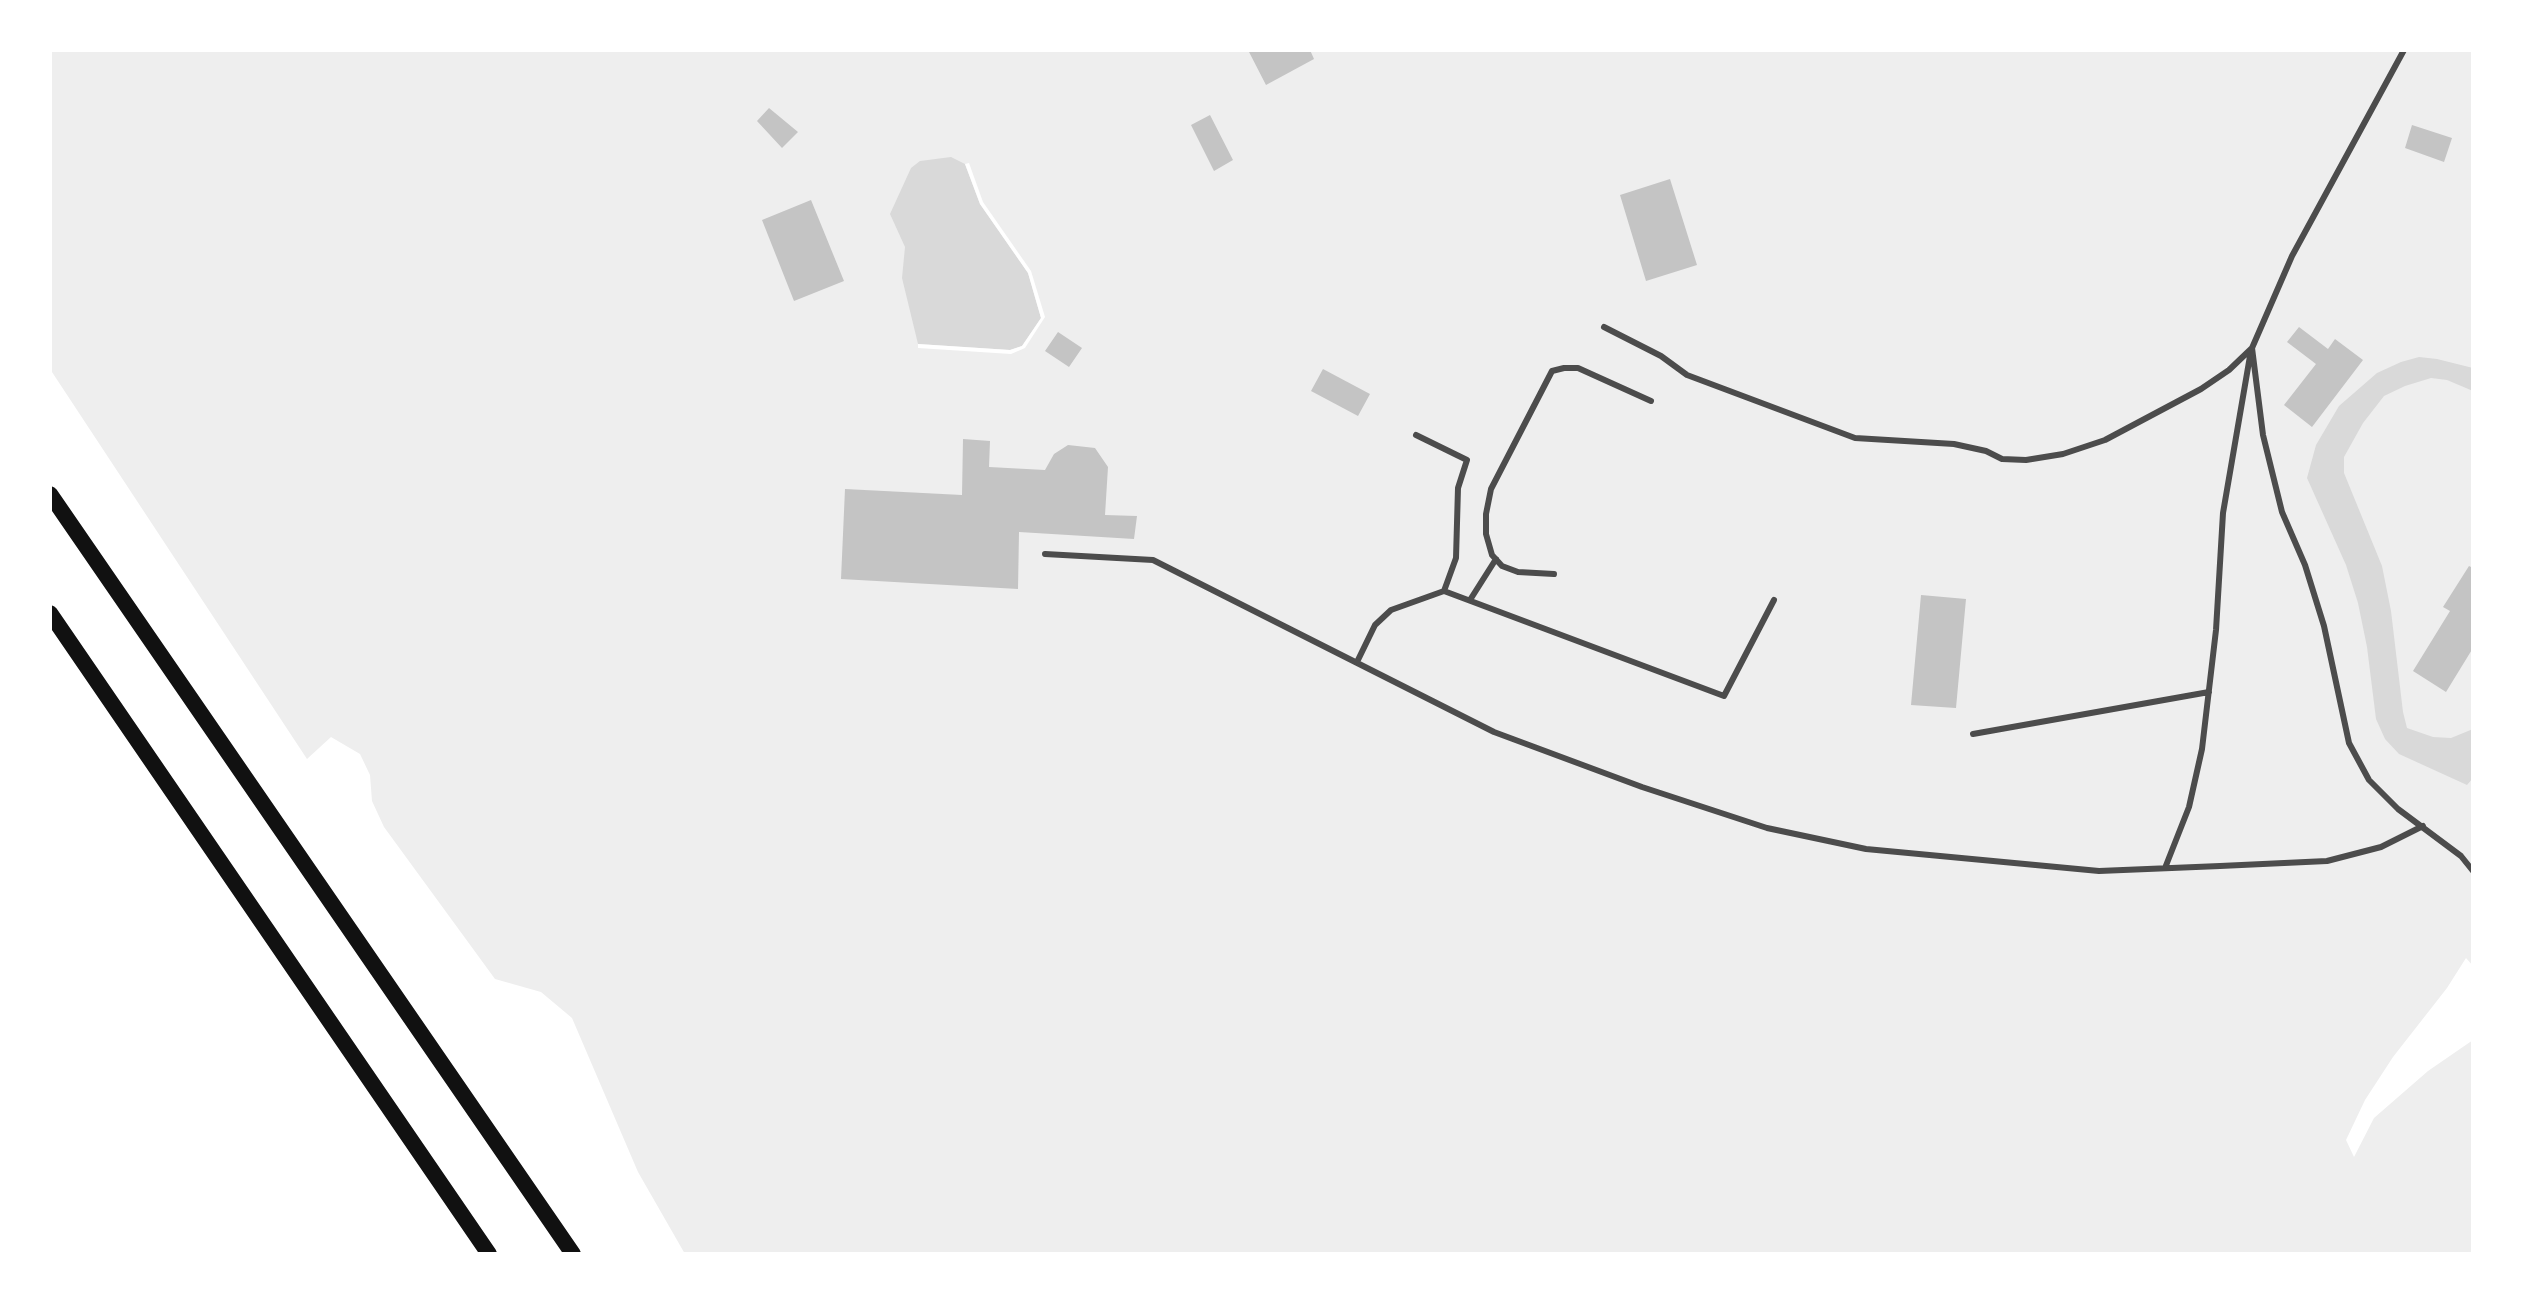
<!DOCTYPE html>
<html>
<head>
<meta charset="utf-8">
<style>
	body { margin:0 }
	#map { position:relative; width:2523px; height:1304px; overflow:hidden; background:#fff; font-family:Merriweather,serif }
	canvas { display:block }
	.frame { position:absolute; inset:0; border:52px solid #fff; pointer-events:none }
</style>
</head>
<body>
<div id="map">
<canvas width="2523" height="1304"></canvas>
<div class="frame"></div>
</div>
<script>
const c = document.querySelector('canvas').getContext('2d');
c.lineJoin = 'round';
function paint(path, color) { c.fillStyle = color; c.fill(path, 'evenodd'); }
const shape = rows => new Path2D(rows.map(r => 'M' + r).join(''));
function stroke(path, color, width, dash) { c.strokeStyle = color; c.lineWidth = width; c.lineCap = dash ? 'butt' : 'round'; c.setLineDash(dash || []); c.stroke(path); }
paint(shape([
	[50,50,2473,50,2473,966,2466,958,2447,988,2393,1057,2365,1100,2346,1140,2354,1157,2374,1118,2428,1071,2473,1040,2473,1254,685,1254,638,1172,572,1018,541,992,495,979,384,827,372,801,370,775,360,754,331,737,307,759,50,369]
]), '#eee');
paint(shape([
	[951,157,965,164,980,204,1028,273,1041,318,1022,346,1010,350,918,344,902,278,905,247,890,214,911,168,920,161],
	[2419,357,2437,359,2473,368,2473,391,2447,380,2431,378,2405,386,2384,396,2363,423,2344,457,2344,473,2382,566,2391,611,2403,712,2407,728,2433,737,2451,738,2473,729,2473,778,2467,785,2399,754,2385,739,2376,719,2367,647,2358,603,2346,565,2307,478,2316,445,2339,406,2377,373,2401,362]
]), '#d9d9d9');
paint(shape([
	[969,163,983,202,1031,271,1045,317,1025,348,1011,354,918,348,918,344,1010,350,1022,346,1041,318,1028,273,980,204,965,164]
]), '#fff');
paint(shape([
	[1248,50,1310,50,1314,59,1266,85],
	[769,108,798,132,782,148,757,121],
	[1210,115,1233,160,1214,171,1191,125],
	[2412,125,2452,138,2444,162,2405,148],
	[1670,179,1697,265,1646,281,1620,195],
	[811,200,844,281,794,301,762,220],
	[2299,327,2328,349,2335,339,2363,360,2312,427,2284,405,2316,364,2287,342],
	[1058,332,1082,348,1069,367,1045,351],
	[1323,369,1370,394,1358,416,1311,391],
	[963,439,990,441,989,467,1045,470,1054,454,1068,445,1095,448,1108,467,1105,515,1137,516,1134,539,1019,532,1018,589,841,579,845,489,962,495],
	[2469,566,2473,568,2473,648,2446,692,2413,671,2450,611,2443,607],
	[1921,595,1966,599,1956,708,1911,705]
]), '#c4c4c4');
stroke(shape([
	[1604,327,1661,356,1687,375,1855,438,1954,444,1986,451,2002,459,2026,460,2063,454,2105,440,2201,389,2229,370,2252,348,2292,256,2404,50],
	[2252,348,2263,435,2282,512,2305,565,2324,626,2349,743,2369,780,2398,809,2461,856,2473,871],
	[1045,554,1153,560,1494,732,1642,787,1767,828,1866,849,2099,871,2220,866,2327,861,2381,847,2423,826],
	[1554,574,1518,572,1502,566,1492,555,1486,534,1486,514,1491,489,1552,371,1564,368,1578,368,1651,401],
	[1444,591,1724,696,1774,600],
	[1470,600,1496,559],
	[1357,662,1375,625,1391,610,1444,591,1456,558,1458,488,1467,460,1416,435],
	[1973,734,2209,692],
	[2165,868,2189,807,2202,749,2216,630,2223,513,2250,356]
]), '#4c4c4c', 6);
stroke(shape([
	[50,494,573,1254],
	[50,613,489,1254]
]), '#111', 16);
</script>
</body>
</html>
